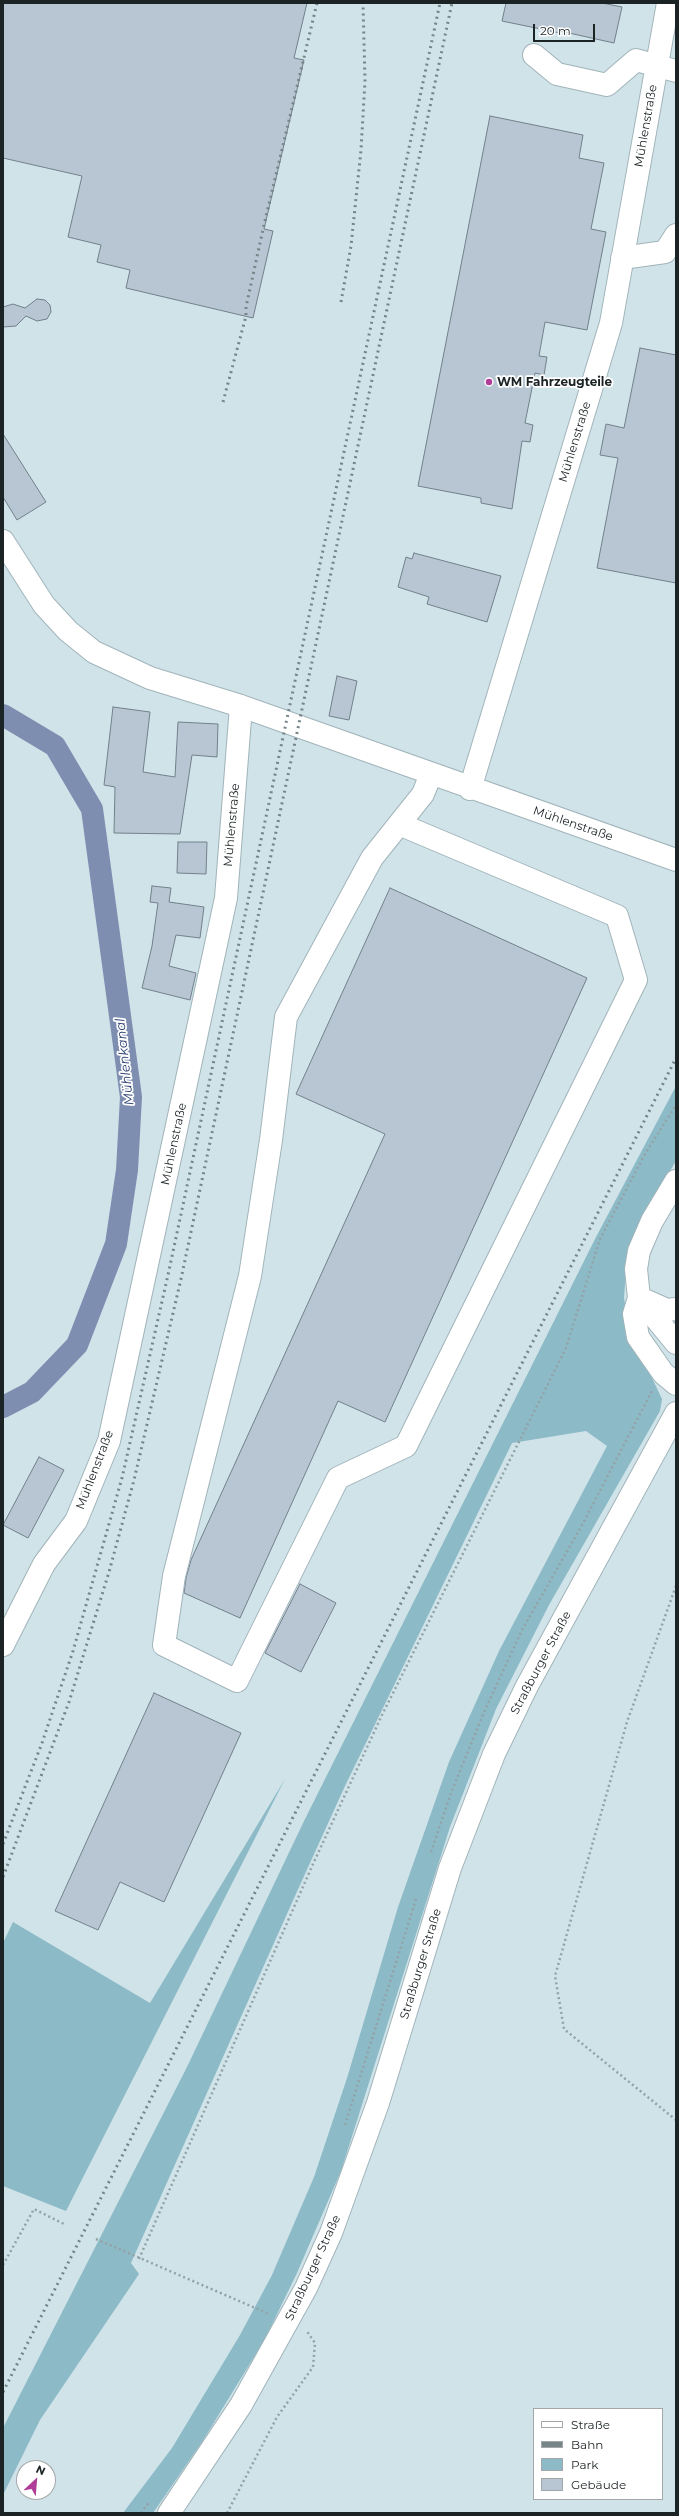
<!DOCTYPE html>
<html>
<head>
<meta charset="utf-8">
<style>
	body { margin:0 }
	#map { position:relative; width:679px; height:2516px; overflow:hidden; background:#cfe3e9; font-family:Montserrat,sans-serif }
	canvas { display:block }
	.frame { position:absolute; inset:0; border:4px solid #1b2325; pointer-events:none }
	.legend { position:absolute; left:533px; top:2408px; width:130px; height:92px; box-sizing:border-box; background:#fff; border:1px solid #a4a7a8; margin:0; padding:5px 7px; list-style:none; font-size:12px; color:#1b2325 }
	.legend li { display:flex; align-items:center; gap:8px; height:20px }
	.legend b { width:20px; border:1px solid #a4a7a8 }
	.north { position:absolute; left:16px; top:2460px; width:40px; height:40px; box-sizing:border-box; background:#fff; border:1px solid #a4a7a8; border-radius:50%; rotate:26deg; font-size:11px; font-weight:700; line-height:16px; text-align:center; color:#1b2325 }
	.north::after { content:''; display:block; margin:auto; width:14px; height:18px; background:#b03e99; clip-path:polygon(50% 0,100% 100%,50% 72%,0 100%) }
	.scale { position:absolute; left:533px; top:24px; width:62px; height:18px; box-sizing:border-box; border:2px solid #1b2325; border-top:0; padding-left:5px; font-size:12px; line-height:14px; white-space:nowrap; color:#1b2325; -webkit-text-stroke:3px #fff; paint-order:stroke }
</style>
</head>
<body>
<div id="map">
<canvas width="679" height="2516"></canvas>
<div class="frame"></div>
<ul class="legend">
<li><b style="height:5px;background:#fff"></b>Straße</li>
<li><b style="height:5px;background:#778589"></b>Bahn</li>
<li><b style="height:11px;background:#8dbac7"></b>Park</li>
<li><b style="height:11px;background:#b7c6d2"></b>Gebäude</li>
</ul>
<div class="north">N</div>
<div class="scale">20 m</div>
</div>
<script>
const c = document.querySelector('canvas').getContext('2d');
c.lineJoin = 'round';
function paint(path, color) { c.fillStyle = color; c.fill(path, 'evenodd'); }
const shape = rows => new Path2D(rows.map(r => 'M' + r).join(''));
function stroke(path, color, width, dash) { c.strokeStyle = color; c.lineWidth = width; c.lineCap = dash ? 'butt' : 'round'; c.setLineDash(dash || []); c.stroke(path); }
function write(font, color, halo, rows, align = 'center') {
  c.font = font + ' Montserrat,sans-serif'; c.lineWidth = 3.5; c.setLineDash([]); c.textBaseline = 'middle'; c.strokeStyle = halo; c.fillStyle = color; for (const [text, x, y, turn = 0] of rows) {
    c.save(); c.translate(x, y); c.rotate((+turn || 0) * Math.PI / 180); c.textAlign = isNaN(turn) ? turn : align; if (halo) c.strokeText(text, 0, 0); c.fillText(text, 0, 0); c.restore();
  }
}
paint(shape([
	[676,1086,676,1161,645,1213,626,1270,624,1298,628,1321,640,1353,662,1399,660,1411,549,1605,496,1709,450,1827,341,2171,297,2273,265,2339,202,2442,153,2513,123,2513,172,2448,240,2335,272,2275,314,2177,347,2078,398,1907,449,1762,499,1651,607,1446,586,1431,512,1443,345,1786,295,1896,131,2263,139,2274,40,2420,3,2495,3,2428,187,2067,304,1821,595,1239],
	[285,1779,66,2211,3,2186,3,1943,13,1922,150,2003]
]), '#8dbac7');
stroke(shape([
	[3,715,55,746,92,809,131,1097,127,1170,116,1244,77,1345,32,1392,3,1407]
]), '#7e8eb1', 22);
const building = shape([
	[3,3,307,3,294,58,304,60,264,229,273,231,253,318,126,288,130,270,97,262,101,245,68,237,82,176,3,158,3,3],
	[506,3,602,3,622,7,614,43,560,31,560,33,502,21,506,3],
	[490,116,583,135,579,158,604,163,591,229,606,232,587,330,545,322,539,356,547,357,544,375,535,373,525,423,533,425,530,442,522,441,512,509,481,503,481,498,418,486,490,116],
	[37,299,45,300,50,305,51,312,47,319,37,321,26,316,16,326,3,327,3,307,13,304,25,308,37,299],
	[640,348,676,355,676,583,597,568,618,458,600,455,606,424,624,428,640,348],
	[3,434,46,502,17,520,3,497,3,434],
	[414,553,501,576,487,622,427,604,429,597,398,587,406,557,412,559,414,553],
	[337,676,357,681,349,720,329,716,337,676],
	[113,707,150,712,143,772,175,777,178,722,218,724,217,757,192,755,180,834,114,833,115,787,104,785,113,707],
	[178,842,207,842,206,874,177,873,178,842],
	[152,886,171,888,169,902,204,907,200,938,176,935,169,966,196,973,190,1000,142,988,152,946,158,903,150,902,152,886],
	[390,888,587,978,385,1422,338,1401,240,1618,184,1593,186,1578,191,1560,385,1134,296,1094,390,888],
	[39,1457,64,1470,28,1538,3,1525,39,1457],
	[300,1584,336,1603,301,1672,265,1653,300,1584],
	[154,1693,241,1733,164,1902,120,1882,98,1930,55,1911,154,1693]
]);
paint(building, '#b7c6d2');
stroke(building, '#72808b', 1);
const minor = shape([
	[534,55,557,74,607,85,636,60,676,71],
	[622,258,665,252,676,235],
	[3,541,44,605,68,631,94,652,150,678,241,706,676,860],
	[470,789,611,323,668,3],
	[399,824,617,916,636,980,406,1446,338,1478,237,1681,164,1645,174,1576,250,1276,271,1140,286,1017,372,858,423,794,431,774],
	[676,1181,652,1221,639,1251,636,1269,639,1298,634,1314,638,1337,663,1373,676,1384],
	[639,1298,676,1343],
	[640,1298,667,1310,676,1309],
	[3,1645,44,1564,76,1521,109,1441,226,898,241,706]
]);
const major = shape([
	[169,2513,241,2405,306,2288,331,2233,378,2103,450,1868,494,1754,527,1686,676,1413]
]);
stroke(minor, '#a1b4ba', 24);
stroke(major, '#a1b4ba', 24);
stroke(shape([
	[676,1586,627,1722,555,1976,564,2029,676,2120],
	[431,1852,451,1793,484,1712,522,1630,581,1527,652,1391],
	[345,2125,416,1899],
	[96,2239,269,2314],
	[139,2259,313,1864,382,1715,566,1348,600,1239,645,1154,676,1105],
	[3,2265,34,2209,66,2225],
	[141,2513,149,2502],
	[227,2513,277,2417,313,2367,315,2343,306,2330]
]), '#92a2a6', 2.5, [2, 3]);
stroke(minor, '#fff', 22);
stroke(major, '#fff', 22);
stroke(shape([
	[341,302,351,246,361,150,365,81,363,3],
	[223,402,246,316,246,307,264,225,317,3],
	[3,1844,42,1743,73,1651,122,1478,168,1275,440,3],
	[3,1877,69,1702,109,1572,134,1480,181,1279,452,3],
	[3,2392,676,1058]
]), '#778589', 3, [2, 4]);
for (const [x, y, r, color] of [
	[489,382,4,"#b03e99"]
]) { const dot = new Path2D(); dot.arc(x, y, r, 0, 2 * Math.PI); c.fillStyle = color; c.fill(dot); stroke(dot, '#fff', 1.5); }
write('12px', '#1b2325', '#fff', [
	["Mühlenstraße",646,126,-80],
	["Mühlenstraße",575,442,-73],
	["Mühlenstraße",573,824,19],
	["Mühlenstraße",232,825,-85],
	["Mühlenstraße",174,1144,-78],
	["Mühlenstraße",95,1470,-69],
	["Straßburger Straße",541,1663,-62],
	["Straßburger Straße",421,1964,-73],
	["Straßburger Straße",313,2268,-65]
]);
write('bold 12px', '#1b2325', '#fff', [
	["WM Fahrzeugteile",497,382]
], 'left');
write('italic 13px', '#304473', '#fff', [
	["Mühlenkanal",125,1062,-96]
]);
</script>
</body>
</html>
